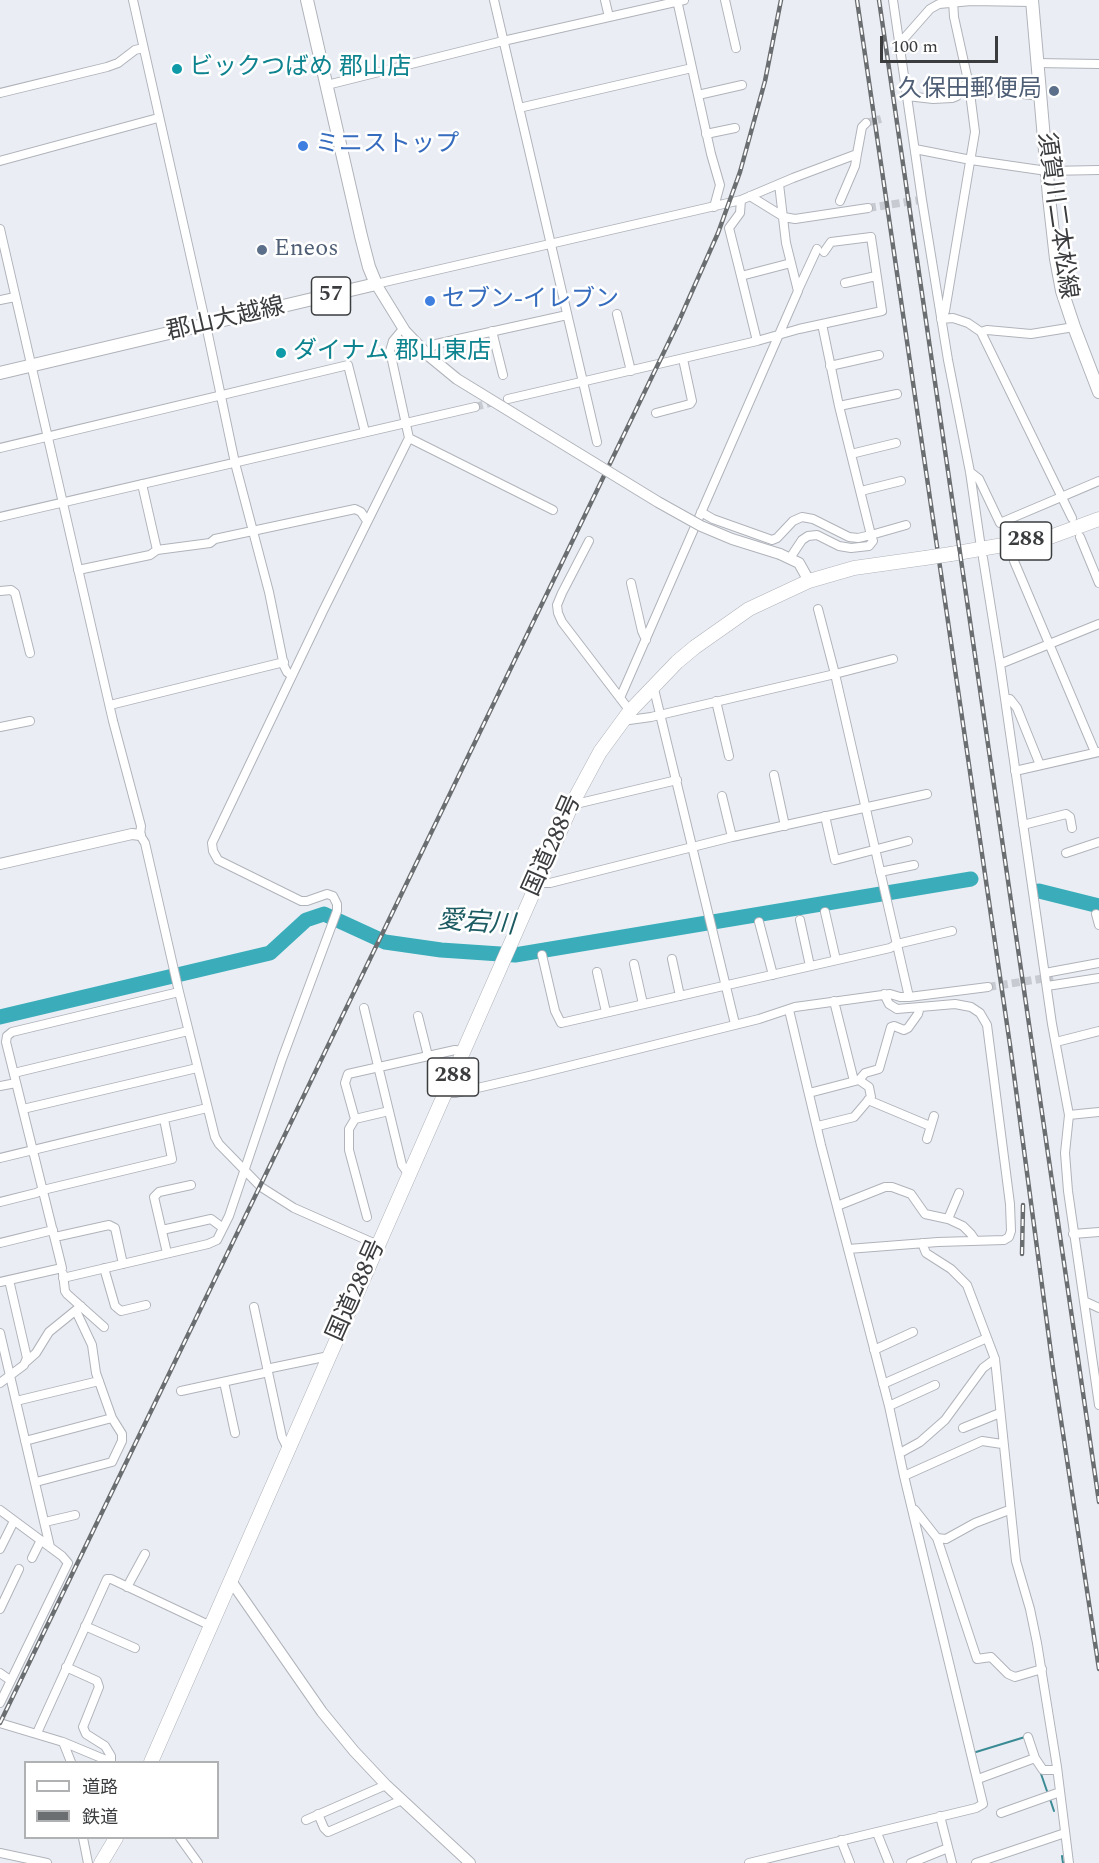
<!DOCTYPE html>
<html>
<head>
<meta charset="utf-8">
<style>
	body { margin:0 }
	#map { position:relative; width:1099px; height:1863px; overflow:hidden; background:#eaeef4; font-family:Spectral,"Noto Sans JP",serif }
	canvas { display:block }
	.legend { position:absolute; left:24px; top:1761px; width:195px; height:78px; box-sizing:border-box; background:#fff; border:2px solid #b0b1b2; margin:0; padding:8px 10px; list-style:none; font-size:18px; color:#3a3c3e }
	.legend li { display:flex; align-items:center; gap:12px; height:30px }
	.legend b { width:30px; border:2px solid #b0b1b2 }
	.scale { position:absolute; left:880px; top:36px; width:118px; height:27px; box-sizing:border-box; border:3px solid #3a3c3e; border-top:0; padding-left:8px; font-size:18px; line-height:21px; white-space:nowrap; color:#3a3c3e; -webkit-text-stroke:4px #fff; paint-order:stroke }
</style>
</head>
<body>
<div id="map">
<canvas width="1099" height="1863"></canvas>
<ul class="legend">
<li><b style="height:8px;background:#fff"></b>道路</li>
<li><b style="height:8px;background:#6b6e71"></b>鉄道</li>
</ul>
<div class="scale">100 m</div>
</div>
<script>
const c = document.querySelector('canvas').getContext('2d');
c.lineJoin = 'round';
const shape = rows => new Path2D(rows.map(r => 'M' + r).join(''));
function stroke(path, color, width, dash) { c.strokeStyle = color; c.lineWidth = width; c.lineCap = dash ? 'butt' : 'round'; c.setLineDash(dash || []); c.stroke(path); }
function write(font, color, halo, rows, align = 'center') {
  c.font = font + ' Spectral,"Noto Sans JP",serif'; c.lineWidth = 5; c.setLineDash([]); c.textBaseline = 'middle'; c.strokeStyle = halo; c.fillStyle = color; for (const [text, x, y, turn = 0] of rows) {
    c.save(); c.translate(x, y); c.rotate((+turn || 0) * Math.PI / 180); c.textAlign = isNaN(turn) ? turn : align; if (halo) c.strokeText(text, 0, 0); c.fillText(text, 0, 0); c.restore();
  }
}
stroke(shape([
	[976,1752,1025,1737],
	[1040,1771,1048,1794],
	[1050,1799,1054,1811],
	[1062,1856,1063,1863]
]), '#3b8b95', 2);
stroke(shape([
	[1039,891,1099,906],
	[0,1017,270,953,306,920,324,914,385,942,441,950,515,955,971,879]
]), '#3badba', 15);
stroke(shape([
	[866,123,881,119],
	[868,208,920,200],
	[475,407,498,401],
	[988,987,1053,977]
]), '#c7cad0', 8, [8, 4]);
const minor = shape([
	[133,0,206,325,235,463,269,592,284,666,287,672,292,676],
	[494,0,597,442],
	[605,0,609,17],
	[677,0,711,154,720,185,714,207],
	[725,0,736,48],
	[893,0,922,200,948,360,970,472,980,541],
	[900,43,930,9,939,4,971,1,1032,2],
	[1036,63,1099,64],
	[327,85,503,41,684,0],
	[0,93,107,67,118,63,135,50,143,48],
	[698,95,742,85],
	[907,96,933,99,952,98,957,96,963,86,969,85,1005,92,1040,96],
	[519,108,692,68],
	[706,134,735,128],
	[915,149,971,160,1047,171,1099,170],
	[0,161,158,118],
	[750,196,784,217,795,219,868,208],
	[741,200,740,213,729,228,741,276],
	[840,201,855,166,857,154],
	[0,229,113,721,141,826,140,835,145,843,179,992,215,1137,219,1144,261,1187,294,1208,378,1245],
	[845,283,876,276],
	[376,284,741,200,793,178,857,154,862,127,866,123],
	[798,290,817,249],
	[0,300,15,297],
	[617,314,631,371],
	[941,319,945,311,975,132,969,85,954,17,953,0],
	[941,319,953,318,968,323,981,332,1072,518],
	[822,324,839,406,897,394],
	[403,329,393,341,390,351,409,438,553,510],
	[492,331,503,375],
	[981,332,987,330,1031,334,1074,327],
	[757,341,741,276,791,263],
	[433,346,436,344,567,315],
	[830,366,879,355],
	[508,399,757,341,799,329,882,311,871,237,831,242,824,252],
	[839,406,871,535,906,525],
	[656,413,690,404,692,401,683,359],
	[0,448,348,365,365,432],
	[851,454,896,443],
	[970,472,979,479,1000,523,1099,481],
	[861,491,901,481],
	[701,512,713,519,772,540,777,538,793,521,802,517,813,519,849,537,858,538,871,535,873,541,869,546,851,548,839,546,817,535,808,536,802,540,790,558],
	[0,517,475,407],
	[1080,537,1099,583],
	[589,541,562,593,557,605,558,613,562,622,630,711],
	[157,550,210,543,215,539,355,509,361,512,367,521],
	[983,558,1000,664,1052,1024,1069,1115,1065,1153,1068,1191,1099,1405],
	[1014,561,1095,752],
	[78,570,150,555,157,550,142,484],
	[631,583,642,631,646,640],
	[0,591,11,590,15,593,30,653],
	[818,609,835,674,893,659],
	[1000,664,1099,624],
	[653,685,735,1024],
	[620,698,798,291,786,243,779,184],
	[1005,699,1010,699,1017,708,1040,765],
	[716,701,729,756],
	[110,705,284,662],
	[622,721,651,717,835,674,909,997],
	[0,727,30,721],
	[1015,771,1099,752],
	[774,775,785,826],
	[722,796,732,837],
	[573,802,580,803,677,780],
	[825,816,835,860,908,841],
	[1023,825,1066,814,1070,817,1072,828],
	[1066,853,1099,842],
	[880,872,914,865],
	[538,883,550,883,732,837,927,794],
	[825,912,836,960],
	[1096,914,1099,925],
	[800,920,810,966],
	[759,922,773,975],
	[542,955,555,1011,561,1023,890,948,897,944,952,931],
	[672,959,680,996],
	[634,964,643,1004],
	[597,972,606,1012],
	[1045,973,1099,963],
	[1047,986,1099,978],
	[834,1001,854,1081],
	[364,1008,402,1165,409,1175],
	[418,1016,428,1056],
	[1056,1042,1099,1031],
	[14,1073,188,1031],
	[859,1080,865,1073,879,1069,891,1027,894,1026,904,1030,908,1028,918,1014,920,1007],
	[0,1086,16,1083],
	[445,1093,456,1093,529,1076,759,1019,795,1007,890,994,900,997,909,997,988,987],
	[809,1093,859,1080,869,1087,871,1097,854,1117,818,1126],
	[868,1100,930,1126],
	[23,1109,197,1068],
	[1069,1115,1099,1112],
	[355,1119,345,1083,348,1074,455,1050,464,1051],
	[927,1139,934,1116],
	[0,1158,207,1108],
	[0,1202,36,1193,43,1190,172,1159,164,1119],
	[837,1206,885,1187,892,1187,911,1194,925,1214,948,1219,963,1226,971,1234,975,1240],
	[367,1217,349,1150,349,1129,355,1119,389,1111],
	[948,1219,959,1193],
	[162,1230,211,1219,223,1228],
	[1073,1234,1099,1232],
	[55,1237,109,1225,115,1228,123,1264],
	[0,1243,53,1230],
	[922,1243,926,1253,951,1269,967,1285,995,1359,1016,1561,1030,1609,1037,1643,1057,1767,1069,1863],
	[848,1249,938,1242,1004,1240,1009,1237,1011,1231,1010,1204,987,1025,980,1013,971,1007,955,1004,897,1009,889,1004,884,994],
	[167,1253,154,1197,159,1192,191,1185],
	[104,1268,115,1306,121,1311,146,1305],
	[63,1274,65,1291,67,1294,104,1327],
	[63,1278,208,1244,217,1240,229,1216,282,1059,337,911,337,904,333,896,327,894,307,901,301,901,218,860,213,851,212,843,323,611,409,438],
	[0,1282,62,1268,6,1042,7,1036,12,1032,179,992],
	[1084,1301,1099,1308],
	[254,1307,282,1437,288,1449],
	[0,1333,50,1547],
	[874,1350,913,1332],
	[27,1361,36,1353,49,1332,81,1306],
	[224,1382,235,1433],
	[0,1383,24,1365,27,1358,9,1280],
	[883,1384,987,1338],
	[181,1391,264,1373,271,1368,329,1356],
	[16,1401,99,1381],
	[889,1406,935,1385],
	[963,1428,1000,1413],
	[25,1441,112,1418],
	[900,1453,920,1442,945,1420,983,1368,995,1359],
	[904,1476,982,1441,1002,1444],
	[36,1482,112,1462,122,1441,122,1434,112,1418,96,1373,92,1345,76,1311],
	[0,1510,62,1556,68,1563,0,1703],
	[915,1510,937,1538,946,1539,975,1523,1009,1510],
	[45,1522,75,1515],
	[937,1538,977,1659,991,1657,1008,1674,1015,1677,1042,1669],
	[0,1549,14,1521],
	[32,1558,41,1540],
	[127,1587,145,1554],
	[0,1609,19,1569],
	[85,1626,135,1648],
	[66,1667,97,1681,99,1687,83,1727,86,1734,105,1746,111,1756,111,1762],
	[0,1673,10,1680],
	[0,1723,63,1742,111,1762],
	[37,1733,107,1579,111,1579,211,1626],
	[1028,1737,1035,1758],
	[63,1742,71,1762],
	[978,1779,1035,1758,1043,1770,1057,1770],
	[1001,1813,1060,1792],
	[318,1814,324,1828,328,1832,402,1800],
	[940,1816,952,1863],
	[306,1820,386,1785],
	[877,1833,889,1863],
	[83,1838,88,1863],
	[180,1838,198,1863],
	[841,1840,850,1863],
	[0,1853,47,1863],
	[749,1863,976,1808,983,1804,904,1476,889,1406,821,1145,789,1010],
	[911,1863,948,1848],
	[976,1863,1065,1833]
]);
const tertiary = shape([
	[376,284,405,331],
	[780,554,799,563,809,581],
	[0,864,132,834,140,835],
	[231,1581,322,1712,354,1751,386,1785,470,1863]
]);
const secondary = shape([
	[1032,0,1049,197,1056,259,1062,291,1074,327,1099,392]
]);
const primary = shape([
	[0,373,376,284,369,267,361,236,307,0]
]);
const trunk = shape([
	[951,554,1050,537,1099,519],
	[151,1762,573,802,600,752,630,711,677,662,695,647,749,609,809,581,854,568,925,558],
	[101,1863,116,1838]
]);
stroke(minor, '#b0b3ba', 10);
stroke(tertiary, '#b0b3ba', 12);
stroke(secondary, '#b0b3ba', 14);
stroke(primary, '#b0b3ba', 14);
stroke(trunk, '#b0b3ba', 15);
stroke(minor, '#fff', 8);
stroke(tertiary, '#fff', 10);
stroke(secondary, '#fff', 12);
stroke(primary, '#fff', 12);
stroke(trunk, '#fff', 14);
const rail = shape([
	[857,0,1010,1045,1053,1368,1099,1669],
	[879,0,1099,1502],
	[1022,1254,1023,1205],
	[0,1723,678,323,718,233,740,172,765,81,781,0]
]);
stroke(rail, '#6b6e71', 4.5);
stroke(rail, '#fff', 2, [7]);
const tertiaryBridge = shape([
	[405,331,429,356,457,379,658,502,701,526,732,539,780,554]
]);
const trunkBridge = shape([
	[925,558,951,554]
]);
stroke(tertiaryBridge, '#b0b3ba', 12, []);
stroke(trunkBridge, '#b0b3ba', 15, []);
stroke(tertiaryBridge, '#fff', 10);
stroke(trunkBridge, '#fff', 14);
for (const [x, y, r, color] of [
	[177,69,6,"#0f9aa8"],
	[1054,91,6,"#5c6f8a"],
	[303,146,6,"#3f7fe0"],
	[262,250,6,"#5c6f8a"],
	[430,301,6,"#3f7fe0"],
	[281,353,6,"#0f9aa8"]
]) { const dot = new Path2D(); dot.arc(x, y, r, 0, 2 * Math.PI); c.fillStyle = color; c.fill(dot); stroke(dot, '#fff', 2); }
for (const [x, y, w] of [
	[331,296,39],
	[1026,541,51],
	[453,1077,51]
]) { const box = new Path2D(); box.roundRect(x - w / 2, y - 19, w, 38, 4.5); c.fillStyle = '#fff'; c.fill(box); stroke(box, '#3a3c3e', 1.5); }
write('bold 22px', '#3a3c3e', null, [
	["57",331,296],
	["288",1026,541],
	["288",453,1077]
]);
write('24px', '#0d838f', '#fff', [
	["ビックつばめ 郡山店",189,69],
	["ダイナム 郡山東店",293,353]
], 'left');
write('24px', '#4e5e75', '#fff', [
	["久保田郵便局",1042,91],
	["Eneos",274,250,"left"]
], 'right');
write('24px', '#366cbe', '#fff', [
	["ミニストップ",315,146],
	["セブン-イレブン",442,301]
], 'left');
write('24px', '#3a3c3e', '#fff', [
	["須賀川二本松線",1055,216,82],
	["郡山大越線",226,321,-13],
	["国道288号",554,846,-66],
	["国道288号",358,1291,-66]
]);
write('italic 26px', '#1d5b62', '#fff', [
	["愛宕川",476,925,4]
]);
</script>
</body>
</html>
